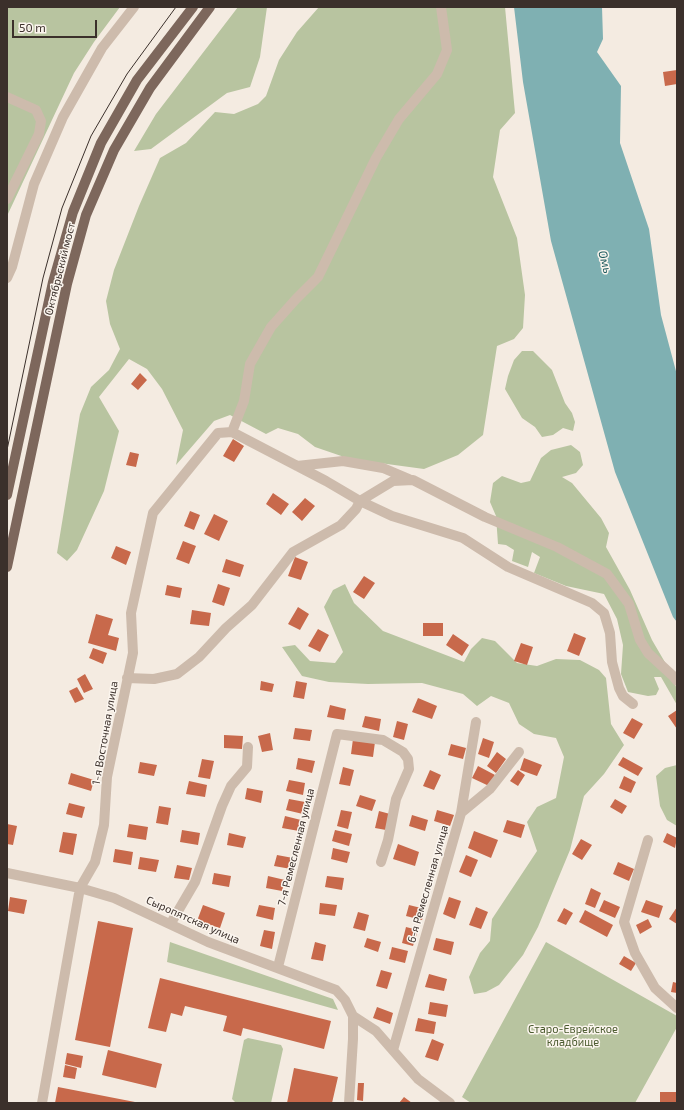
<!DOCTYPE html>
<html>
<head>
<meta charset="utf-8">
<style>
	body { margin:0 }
	#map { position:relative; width:684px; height:1110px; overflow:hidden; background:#f4ebe1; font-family:"Exo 2",sans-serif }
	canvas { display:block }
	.frame { position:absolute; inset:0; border:8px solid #3b302b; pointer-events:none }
	.scale { position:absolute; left:12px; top:20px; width:85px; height:18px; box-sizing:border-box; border:2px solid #3b302b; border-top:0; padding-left:5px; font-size:12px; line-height:14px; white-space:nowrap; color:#3b302b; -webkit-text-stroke:3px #fbf5ee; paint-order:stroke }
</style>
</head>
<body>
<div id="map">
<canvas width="684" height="1110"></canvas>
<div class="frame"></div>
<div class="scale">50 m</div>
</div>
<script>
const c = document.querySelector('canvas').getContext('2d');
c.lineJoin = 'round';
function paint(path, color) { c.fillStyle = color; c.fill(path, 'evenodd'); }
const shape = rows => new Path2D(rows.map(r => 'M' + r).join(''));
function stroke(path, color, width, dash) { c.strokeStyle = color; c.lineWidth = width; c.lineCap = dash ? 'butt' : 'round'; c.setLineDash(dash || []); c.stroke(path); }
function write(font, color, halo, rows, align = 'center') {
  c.font = font + ' "Exo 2",sans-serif'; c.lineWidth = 3; c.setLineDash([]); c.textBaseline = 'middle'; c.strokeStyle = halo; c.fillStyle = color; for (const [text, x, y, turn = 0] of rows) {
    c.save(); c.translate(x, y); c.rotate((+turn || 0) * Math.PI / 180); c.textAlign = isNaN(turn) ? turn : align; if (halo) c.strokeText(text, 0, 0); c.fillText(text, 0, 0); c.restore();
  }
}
paint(shape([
	[7,7,120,7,94,42,74,73,7,216],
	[238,7,267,7,260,57,250,87,227,93,151,149,134,151,156,114],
	[319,7,505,7,515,113,500,130,493,177,517,238,525,295,523,328,514,339,497,346,483,435,458,455,424,469,350,459,315,447,298,434,278,428,266,434,230,415,214,421,176,465,183,430,162,389,147,369,129,359,99,397,119,431,104,491,77,550,67,561,57,553,80,414,91,387,109,370,120,349,110,324,106,301,114,270,139,206,160,158,186,143,215,112,234,114,258,104,266,96,279,60,297,32],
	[522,351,533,351,552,370,565,403,572,413,575,422,573,431,563,428,553,435,542,437,535,427,522,418,505,389,508,376,514,360],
	[571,445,580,452,583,465,576,473,562,477,572,483,601,518,609,533,606,547,630,590,652,640,666,664,670,678,677,688,677,705,661,677,654,677,659,689,656,695,648,696,628,692,621,674,623,645,617,619,604,594,566,586,534,573,540,557,532,552,528,567,512,561,514,550,506,545,498,544,496,516,490,502,493,483,502,476,521,483,530,481,541,458,551,450],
	[345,584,354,603,383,631,464,662,471,649,482,638,495,641,517,663,537,666,556,659,580,660,599,670,606,678,611,724,624,745,604,774,584,796,570,850,538,927,523,955,499,985,486,992,474,994,469,977,480,953,490,941,492,919,537,851,527,822,537,807,556,798,564,757,556,738,534,734,519,724,509,703,491,696,477,706,463,694,422,683,368,684,329,682,302,676,282,647,295,645,310,661,335,663,343,652,324,607,333,590],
	[677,765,677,826,667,820,660,806,656,776,665,768],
	[170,942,333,999,338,1010,167,962],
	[546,942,677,1016,677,1027,635,1103,471,1103,462,1097],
	[248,1038,281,1045,283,1049,271,1103,236,1103,232,1099,244,1040]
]), '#b8c4a0');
paint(shape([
	[514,7,602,7,603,39,597,52,621,86,620,143,649,229,661,315,677,375,677,622,673,617,615,472,551,241,523,82]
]), '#7fb0b2');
paint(shape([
	[677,70,677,84,665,86,663,72],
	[140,373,147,380,138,390,131,384],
	[233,439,244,446,234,462,223,456],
	[130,452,139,454,136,467,126,465],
	[273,493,289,504,281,515,266,504],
	[305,498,315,506,302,521,292,512],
	[190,511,200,515,194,530,184,526],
	[214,514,228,521,219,541,204,534],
	[183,541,196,546,189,564,176,559],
	[116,546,131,552,126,565,111,558],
	[295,557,308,562,301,580,288,576],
	[226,559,244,565,240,577,222,572],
	[364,576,375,583,364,599,353,592],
	[218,584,230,588,224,606,212,602],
	[167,585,182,588,180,598,165,595],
	[298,607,309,614,300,630,288,624],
	[192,610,211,613,209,626,190,624],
	[96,614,113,619,108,635,119,638,116,651,88,643],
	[423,623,443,623,443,636,423,636],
	[318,629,329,635,320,652,308,646],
	[574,633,586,638,579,656,567,651],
	[453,634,469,645,462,656,446,645],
	[521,643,533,647,527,665,514,661],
	[93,648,107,653,103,664,89,658],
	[85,674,93,689,84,693,77,679],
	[261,681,274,684,272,692,260,690],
	[296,681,307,683,304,699,293,697],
	[77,687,84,699,75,703,69,691],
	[418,698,437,706,432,719,412,712],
	[330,705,346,709,344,720,327,717],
	[677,710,677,729,668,716],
	[365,716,381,719,379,731,362,727],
	[632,718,643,724,634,739,623,733],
	[397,721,408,724,404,740,393,737],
	[295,728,312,730,310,741,293,739],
	[270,733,273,750,262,752,258,736],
	[224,735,243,736,242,749,224,748],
	[483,738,494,742,489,758,478,754],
	[353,739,375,742,373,757,351,754],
	[451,744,466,748,463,759,448,755],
	[497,752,506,759,496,773,487,766],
	[623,757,643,768,638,776,618,765],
	[298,758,315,761,312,773,296,769],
	[524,758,542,765,537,776,520,770],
	[202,759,214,761,210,779,198,777],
	[140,762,157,765,154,776,138,773],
	[478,766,495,775,489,786,472,778],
	[343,767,354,770,350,786,339,784],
	[430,770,441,775,434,790,423,786],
	[518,770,525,775,518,786,510,781],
	[71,773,94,780,91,791,68,784],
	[624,776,636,782,631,793,619,788],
	[289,780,305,783,303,795,286,791],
	[189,781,207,785,205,797,186,794],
	[247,788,263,791,261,803,245,799],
	[360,795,376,800,372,811,356,806],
	[289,799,305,802,303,814,286,810],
	[615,799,627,806,622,814,610,807],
	[69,803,85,807,82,818,66,814],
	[159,806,171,808,168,825,156,823],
	[341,810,352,812,348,829,337,826],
	[437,810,454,815,450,826,434,821],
	[379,811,390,814,386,830,375,828],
	[412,815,428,820,425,831,409,826],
	[285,816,301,820,299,831,282,828],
	[507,820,525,825,521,838,503,832],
	[7,824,17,826,13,845,7,844],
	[129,824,148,827,146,840,127,837],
	[182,830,200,833,198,845,180,842],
	[335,830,352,834,349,846,332,841],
	[474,831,498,840,491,858,468,848],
	[63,832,77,834,73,855,59,852],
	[229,833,246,837,243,848,227,845],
	[667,833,677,838,675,848,663,842],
	[581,839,592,845,582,860,572,854],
	[398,844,419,852,415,866,393,859],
	[333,848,350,852,347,863,331,859],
	[115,849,133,852,131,865,113,862],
	[277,855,293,858,291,869,274,866],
	[466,855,478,860,471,877,459,872],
	[140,857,159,860,156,872,138,869],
	[618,862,634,869,629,881,613,874],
	[177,865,192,868,189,880,174,878],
	[214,873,231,876,229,887,212,884],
	[268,876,285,880,282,891,266,888],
	[327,876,344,878,342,890,325,887],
	[591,888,601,893,595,908,585,904],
	[10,897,27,900,24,914,8,911],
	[449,897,461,901,455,919,443,914],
	[604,900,620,907,615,918,599,911],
	[646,900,663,906,659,918,641,912],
	[320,903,337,905,335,916,319,914],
	[203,905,225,913,220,928,197,921],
	[259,905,275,908,273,920,256,916],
	[409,905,425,909,422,920,406,916],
	[476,907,488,912,481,929,469,925],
	[677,907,677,924,669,919],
	[564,908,573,913,566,925,557,921],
	[585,910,613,925,607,937,579,922],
	[358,912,369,915,365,931,353,928],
	[648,919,652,927,640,934,636,925],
	[98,921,133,928,110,1047,75,1040],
	[406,927,418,930,413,946,402,943],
	[264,930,275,932,272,949,260,946],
	[367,938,381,942,378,952,364,947],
	[436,938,454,942,451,955,433,950],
	[315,942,326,945,323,961,311,959],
	[392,947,408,951,405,963,389,959],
	[624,956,636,963,631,971,619,964],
	[381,970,392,973,387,989,376,986],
	[429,974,447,979,444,991,425,987],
	[160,978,331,1021,324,1049,243,1028,241,1036,223,1031,227,1016,185,1006,182,1016,171,1013,166,1032,148,1028],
	[673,982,677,983,677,993,671,992],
	[430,1002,448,1005,446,1017,428,1014],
	[377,1007,393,1013,390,1024,373,1018],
	[418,1018,436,1022,434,1034,415,1031],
	[432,1039,444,1044,438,1061,425,1057],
	[108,1050,162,1064,156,1088,102,1075],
	[67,1053,83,1056,81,1068,65,1064],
	[65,1065,77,1068,75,1079,63,1077],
	[294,1068,338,1077,332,1103,287,1103],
	[358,1083,364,1083,363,1101,357,1100],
	[58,1087,135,1102,135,1103,55,1103],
	[660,1092,677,1092,677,1103,660,1103],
	[404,1097,412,1103,399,1103]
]), '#c8694b');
stroke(shape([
	[7,97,36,110,41,121,39,134,7,199],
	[7,278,12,267,34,184,63,117,102,48,134,7],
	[232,432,244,401,250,364,271,327,296,299,318,277,376,158,399,119,437,74,447,50,441,7],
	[297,466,343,461,383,468,409,479],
	[360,501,393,481,413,480,485,517,557,547,607,574,629,604,640,640,648,653,673,676,677,681],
	[127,678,154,679,177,674,199,657,226,628,252,605,293,552,341,525,356,509,360,501],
	[461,813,490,789,519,752],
	[648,840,624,922,635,953,655,988,677,1008],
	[7,873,80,888,114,898,208,942,336,990,345,1000,353,1016,353,1039,349,1103],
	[171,923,195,882,222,806,231,786,247,767,248,747],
	[278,967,337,734,383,740,403,752,408,759,409,769,396,799,388,840,381,862],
	[353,1016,376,1031,418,1079,450,1103],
	[393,1050,461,813,476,722],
	[42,1103,80,888,95,862,104,825,107,777,133,653,131,613,153,513,218,433,232,432,326,481,360,501,392,516,463,538,508,567,592,603,604,613,610,633,612,662,619,688,623,696,633,704]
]), '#cdbbac', 10);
stroke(shape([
	[7,495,53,282,73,212,101,143,137,80,193,7],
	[7,567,67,284,86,215,114,150,150,88,210,7]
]), '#7d675c', 10);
stroke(shape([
	[7,450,43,278,62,208,91,136,127,74,176,7]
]), '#3b302b', 1);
write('11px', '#3b302b', '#fbf5ee', [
	["Октябрьский мост",60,269,-76],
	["1-я Восточная улица",105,733,-80],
	["7-я Ремесленная улица",296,847,-76],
	["6-я Ремесленная улица",428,884,-74],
	["Сыропятская улица",193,920,24]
]);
write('11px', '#4a5a2e', '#fbf5ee', [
	["Старо-Еврейское",573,1029],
	["кладбище",573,1042]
]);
write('italic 12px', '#1f5a5e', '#fbf5ee', [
	["Омь",605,262,76]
]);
</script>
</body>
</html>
